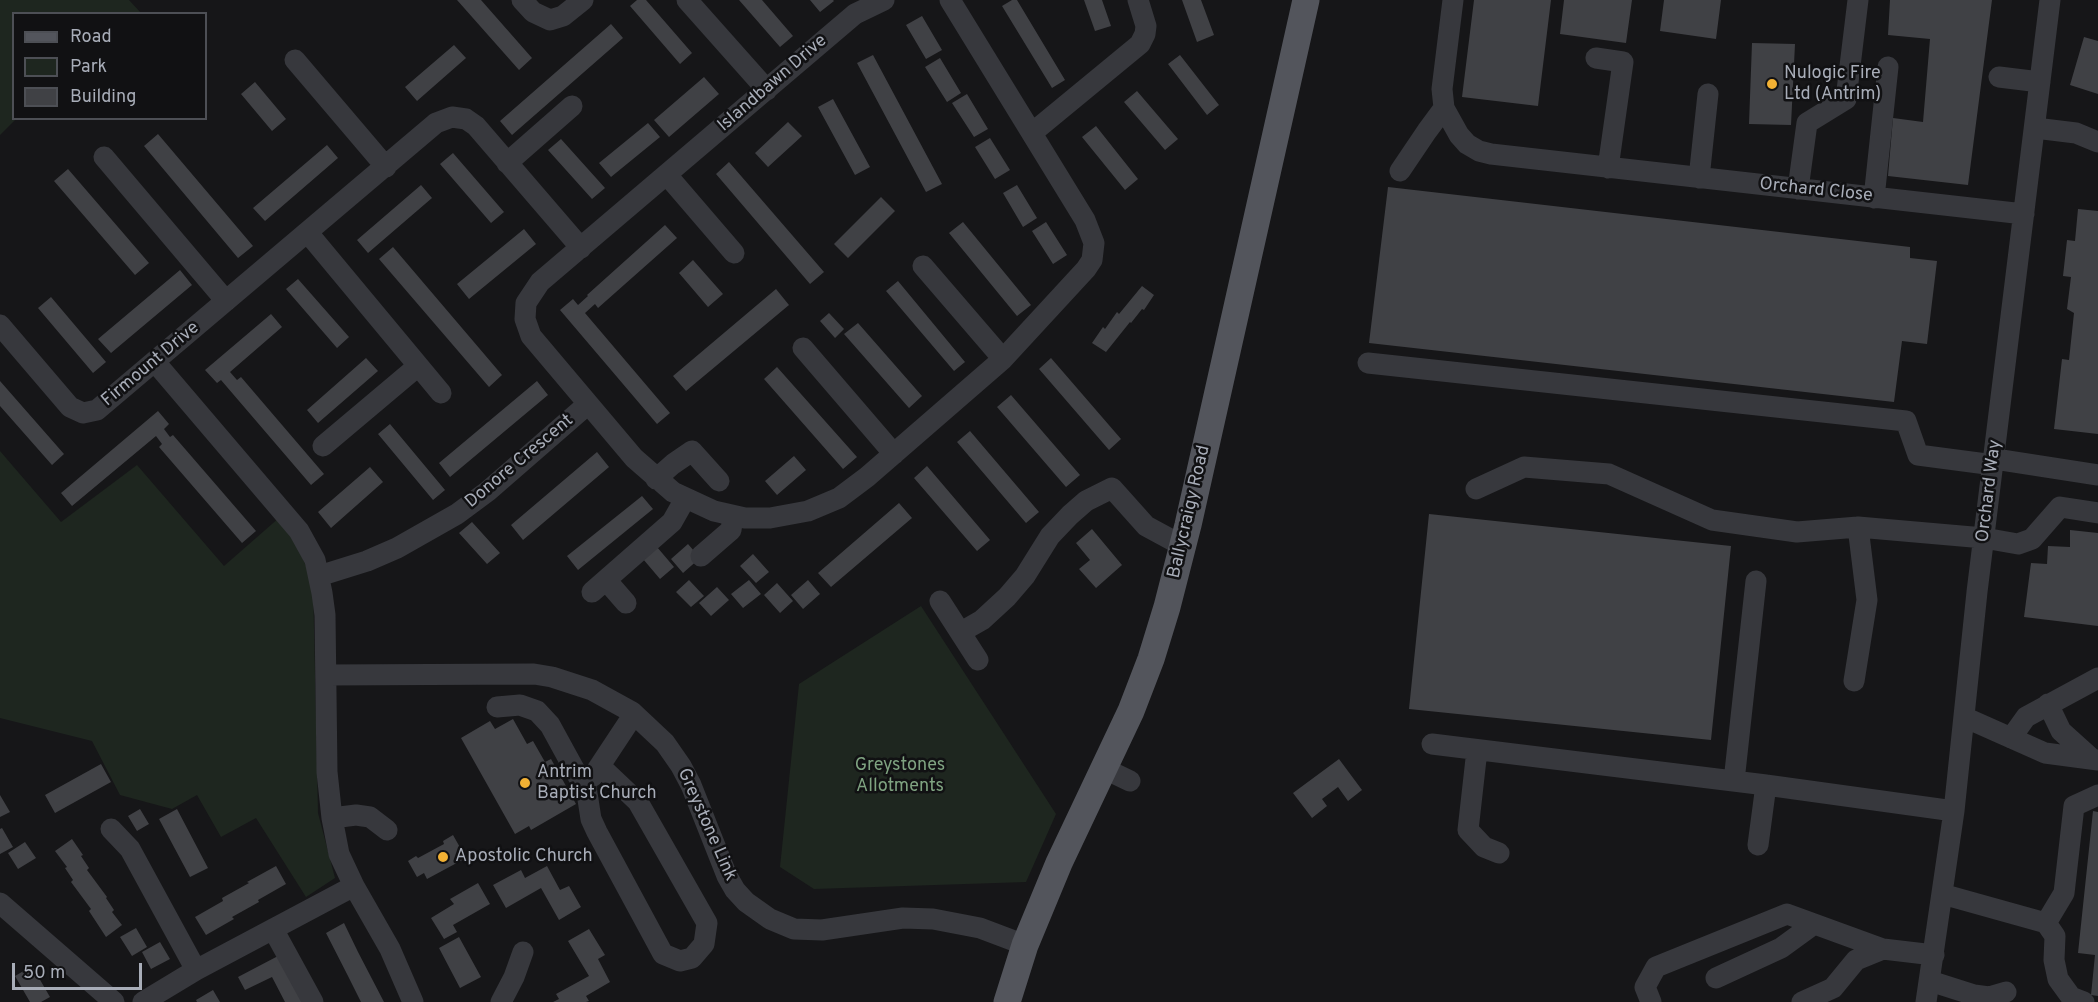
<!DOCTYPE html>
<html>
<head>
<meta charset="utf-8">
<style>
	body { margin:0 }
	#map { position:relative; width:2098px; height:1002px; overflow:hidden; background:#161618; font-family:Overpass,sans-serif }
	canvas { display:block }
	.legend { position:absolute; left:12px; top:12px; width:195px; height:108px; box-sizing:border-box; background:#111113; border:2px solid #4d4f55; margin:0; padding:8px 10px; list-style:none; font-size:18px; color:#a8adb8 }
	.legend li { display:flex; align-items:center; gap:12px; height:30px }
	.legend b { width:30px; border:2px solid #4d4f55 }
	.scale { position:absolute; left:12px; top:963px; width:130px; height:27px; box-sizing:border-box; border:3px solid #a8adb8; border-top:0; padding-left:8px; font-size:18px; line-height:21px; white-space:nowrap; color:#a8adb8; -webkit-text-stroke:4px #111113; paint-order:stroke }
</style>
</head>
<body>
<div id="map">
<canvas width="2098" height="1002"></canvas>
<ul class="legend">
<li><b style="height:8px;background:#53555c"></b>Road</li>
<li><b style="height:16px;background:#1e261f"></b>Park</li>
<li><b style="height:16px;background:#404145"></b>Building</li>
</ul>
<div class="scale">50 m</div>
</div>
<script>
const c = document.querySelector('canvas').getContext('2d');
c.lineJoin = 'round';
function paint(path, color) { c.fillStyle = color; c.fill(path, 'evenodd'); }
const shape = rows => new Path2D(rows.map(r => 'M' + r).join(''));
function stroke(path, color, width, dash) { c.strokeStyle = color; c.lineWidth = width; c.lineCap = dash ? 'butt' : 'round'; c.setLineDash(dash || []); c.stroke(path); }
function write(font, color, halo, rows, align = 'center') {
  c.font = font + ' Overpass,sans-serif'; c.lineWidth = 5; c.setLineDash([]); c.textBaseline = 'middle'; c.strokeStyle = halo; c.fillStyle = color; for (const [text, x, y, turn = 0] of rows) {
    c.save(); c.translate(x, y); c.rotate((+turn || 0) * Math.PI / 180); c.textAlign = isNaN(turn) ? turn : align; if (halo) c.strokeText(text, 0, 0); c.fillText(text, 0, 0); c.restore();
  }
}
paint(shape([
	[0,0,129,0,141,13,14,14,14,118,16,119,0,135],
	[0,451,61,522,137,465,224,566,280,517,294,537,313,583,318,813,335,878,306,897,256,818,221,837,197,795,172,809,120,795,92,741,0,718],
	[921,606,1056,814,1026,882,814,889,780,867,799,684]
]), '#1e261f');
paint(shape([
	[457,0,481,0,532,58,519,70],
	[637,0,646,0,692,53,680,64,630,6],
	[739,0,762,0,793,36,780,47],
	[810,0,833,0,834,1,820,12],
	[1012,0,1017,0,1065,80,1052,88,1002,6],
	[1084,0,1102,0,1111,26,1095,31],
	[1182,0,1201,0,1214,35,1197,42],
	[1474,0,1551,0,1538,106,1462,97],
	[1564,0,1632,0,1626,43,1560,34],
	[1664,0,1721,0,1716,39,1660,31],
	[1890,0,1992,0,1968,185,1888,176,1893,118,1923,122,1930,39,1888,35],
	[922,16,942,50,926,59,906,25],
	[611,24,623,38,512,135,500,121],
	[2084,37,2098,41,2098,94,2070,85],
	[1752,43,1795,44,1791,125,1749,124],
	[454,45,466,58,417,101,405,87],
	[873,55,942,184,926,192,857,63],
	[1180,55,1219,105,1207,115,1168,64],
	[940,58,961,93,947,102,925,67],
	[704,77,719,94,669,137,654,120],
	[255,82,286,119,272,131,241,94],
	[1137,91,1178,139,1165,150,1124,102],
	[967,94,988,129,974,137,952,103],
	[833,99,870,167,855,175,818,107],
	[788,122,802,136,768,167,755,153],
	[648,123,660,137,611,177,599,163],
	[1096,126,1138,179,1125,190,1082,137],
	[158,134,253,246,238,258,144,146],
	[990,138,1010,170,995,179,975,147],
	[561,139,605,188,592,199,548,150],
	[327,145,338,158,265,221,253,208],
	[453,153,504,212,491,223,440,164],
	[729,162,824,272,810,284,716,174],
	[68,169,149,263,135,275,54,181],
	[421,185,432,198,368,253,357,240],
	[1017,185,1037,218,1023,227,1003,193],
	[1388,187,1910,247,1910,258,1937,261,1927,344,1902,341,1894,402,1369,343],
	[881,197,895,211,848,258,834,244],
	[2078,209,2098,211,2098,434,2054,429,2062,359,2069,360,2074,313,2067,309,2071,277,2063,276,2067,240,2075,241],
	[963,222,1031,305,1017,316,949,233],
	[1046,222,1067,255,1053,264,1032,231],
	[665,225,677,238,598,308,595,304,585,313,670,413,657,424,560,310,573,299,578,305,588,296,587,295],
	[524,229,536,244,469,299,457,284],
	[393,247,502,375,489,387,379,259],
	[693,260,723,294,708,307,679,273],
	[180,270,192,285,111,353,98,339],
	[298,279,349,337,337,348,286,289],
	[898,281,965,362,954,371,886,291],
	[1142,286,1154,295,1144,310,1142,309,1131,323,1130,322,1106,352,1092,343,1103,327,1105,329,1117,312,1119,314],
	[776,289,789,305,686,391,673,376],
	[51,297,106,362,93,373,38,308],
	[829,313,844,329,835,338,820,321],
	[271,314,282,327,230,372,237,380,241,377,324,474,311,485,221,380,217,383,205,370],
	[858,323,922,396,909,408,844,334],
	[366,358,378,371,318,423,307,410],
	[1051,358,1121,439,1109,450,1039,369],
	[777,367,857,457,843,469,764,379],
	[0,381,64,454,52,465,0,406],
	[537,381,548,395,450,477,439,463],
	[1011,395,1080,475,1066,487,997,407],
	[158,411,169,424,164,429,170,437,173,435,256,531,242,543,159,447,162,444,156,436,72,506,61,493],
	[390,424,445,490,433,500,378,434],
	[970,431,1039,512,1026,523,957,442],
	[597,452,609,467,523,540,511,525],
	[794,456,806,470,777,495,765,481],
	[927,466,990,540,977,551,914,478],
	[370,467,383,482,331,528,318,512],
	[642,496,653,509,578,570,567,556],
	[899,503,912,518,831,587,818,573],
	[1429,514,1731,546,1711,740,1409,709],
	[472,522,500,553,487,564,459,533],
	[1092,529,1122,565,1096,588,1079,569,1090,560,1076,543],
	[2070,530,2098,533,2098,626,2024,617,2031,563,2047,564,2048,546,2070,547],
	[688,544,700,558,683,573,671,559],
	[657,547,674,567,660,579,643,559],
	[753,554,769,572,756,583,740,566],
	[689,580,704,596,691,607,676,592],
	[749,580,761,594,743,608,731,594],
	[808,580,820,594,803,609,791,595],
	[777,583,793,601,780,613,764,595],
	[717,587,729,600,711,616,699,603],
	[513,719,527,744,533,741,545,762,551,759,576,804,531,830,529,826,515,834,461,738,490,721,495,729],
	[1339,759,1362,790,1348,801,1338,787,1322,799,1327,806,1312,818,1293,793],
	[101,764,111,782,55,813,45,795],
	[0,795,10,812,0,817],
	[140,809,149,824,137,831,128,816],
	[177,809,208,868,190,877,159,819],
	[2093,811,2098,812,2098,996,2091,995,2095,955,2078,953],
	[2,828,13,847,0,854,0,829],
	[453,835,466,858,427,879,424,873,417,877,408,861,416,856,418,858,444,844,443,841],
	[72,839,83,855,81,856,89,868,87,870,107,897,106,898,114,910,112,912,122,925,106,937,89,911,91,909,71,882,73,880,65,868,67,867,55,851],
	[25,842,36,858,18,869,8,853],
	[276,866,286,884,258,900,259,902,232,917,234,919,206,935,195,917,223,901,222,898,249,883,247,882],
	[547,866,560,890,569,886,581,907,559,920,541,888,506,908,493,885,521,870,525,878],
	[478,883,490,904,453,925,457,932,444,939,431,918,454,904,450,899],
	[344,923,358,952,384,1002,361,1002,348,976,326,933],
	[136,928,147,947,132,956,120,937],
	[589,929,605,955,598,959,610,982,586,996,589,1001,586,1002,553,1002,559,999,556,994,589,976,568,941],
	[459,937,481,977,460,988,439,948],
	[160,942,170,959,151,969,142,952],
	[278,956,302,1002,285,1002,272,977,245,990,238,977],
	[32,966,50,997,41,1002,30,1002,15,976],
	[213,990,220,1002,197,1002,196,1000]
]), '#404145');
stroke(shape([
	[522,0,533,12,550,20,563,16,583,0],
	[687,0,767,90],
	[884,0,855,14,540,282,526,303,525,319,531,336,634,458,673,492,714,511,745,518,770,518,808,511,839,498,867,477,1003,359,1086,269,1092,260,1094,243,1085,220,950,0],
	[1453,0,1442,89,1444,108,1459,135,1467,144,1479,151,1491,154,2024,214],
	[1596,58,1623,62,1608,168],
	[295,60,386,167],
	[1999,77,2040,82],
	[2035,128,2076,133,2098,142],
	[1032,133,1140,44,1145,34,1146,26,1138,0],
	[104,157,226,301],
	[507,163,572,106],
	[1400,171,1427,131,1444,108],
	[667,175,734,253],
	[1699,178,1708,94],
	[1798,189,1807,123,1846,99,1858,0],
	[1874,198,1888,67],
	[308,233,441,393],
	[923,266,1003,359],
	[0,325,70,407,83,413,97,410,436,123,452,117,466,119,476,126,581,248],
	[803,348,894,454],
	[155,362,299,531,315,560,322,593,325,615,327,772,332,818,339,854,354,886],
	[1368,363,1906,421,1918,455,1994,465],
	[323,446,418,366],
	[1995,459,2098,475],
	[656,479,673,464,692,451,719,481],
	[1476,489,1524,467,1609,474,1712,520,1797,532,1858,527,1984,538,2018,544,2032,539,2060,507,2098,513],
	[701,556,731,530,733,516],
	[319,576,367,561,397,548,457,514,488,491,588,404],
	[606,580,626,603],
	[592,592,672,522,685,499],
	[940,601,978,660],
	[961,632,982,620,1007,597,1025,576,1050,536,1070,515,1086,501,1112,488,1146,526,1183,546],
	[326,675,534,674,552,677,592,690,632,712,665,743,681,766,691,785,727,876,735,890,746,902,770,919,794,929,822,930,903,918,933,919,980,928,1025,945],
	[1854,681,1867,600,1858,527],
	[2048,704,2061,731,2092,759],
	[497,707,520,705,537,711,550,725,579,778,585,780,593,776,634,714],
	[1964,717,2045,753,2098,760],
	[2011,738,2026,717,2098,678],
	[1432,744,1766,785,1954,811],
	[1477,750,1468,830,1484,847,1499,853],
	[1105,769,1130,781],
	[585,780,591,819,597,832,663,954,680,961,692,958,704,944,707,923,638,802,600,766],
	[1734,781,1756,581],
	[332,818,356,815,370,817,387,830],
	[111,829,130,849,196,970],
	[1758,845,1766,785],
	[1942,894,2046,923,2055,936,2054,960,2058,979,2071,997,2084,1002],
	[0,903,114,1002],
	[2046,923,2064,893,2074,806,2098,795],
	[273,929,313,1002],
	[1716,978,1781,948,1814,924],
	[1930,981,1974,995,1989,997,2006,992],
	[143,1002,196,970,354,886,390,949,413,1002],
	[501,1002,514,977,523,952],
	[1651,1002,1645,987,1656,967,1787,914,1883,949,1934,955],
	[1802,1002,1833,988,1856,960,1883,949],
	[1926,1002,1954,811,1977,592,2050,0]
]), '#37383d', 21);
stroke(shape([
	[1007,1002,1025,945,1059,863,1131,711,1151,659,1167,607,1188,525,1306,0]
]), '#53555c', 27);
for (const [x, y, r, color] of [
	[1772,84,6,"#f2b134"],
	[525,783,6,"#f2b134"],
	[443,857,6,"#f2b134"]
]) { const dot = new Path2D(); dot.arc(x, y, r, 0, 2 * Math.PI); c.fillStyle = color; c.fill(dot); stroke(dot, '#111113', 2); }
write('18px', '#a8adb8', '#111113', [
	["Nulogic Fire",1784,74],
	["Ltd (Antrim)",1784,95],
	["Antrim",537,773],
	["Baptist Church",537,794],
	["Apostolic Church",455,857]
], 'left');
write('18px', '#a8adb8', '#111113', [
	["Islandbawn Drive",773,84,-41],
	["Orchard Close",1816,191,6],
	["Firmount Drive",151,365,-40],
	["Donore Crescent",520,462,-40],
	["Orchard Way",1990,491,-83],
	["Ballycraigy Road",1190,512,-77],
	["Greystone Link",706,825,66]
]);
write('18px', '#7fa381', '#111113', [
	["Greystones",900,766],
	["Allotments",900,787]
]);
</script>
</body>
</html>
